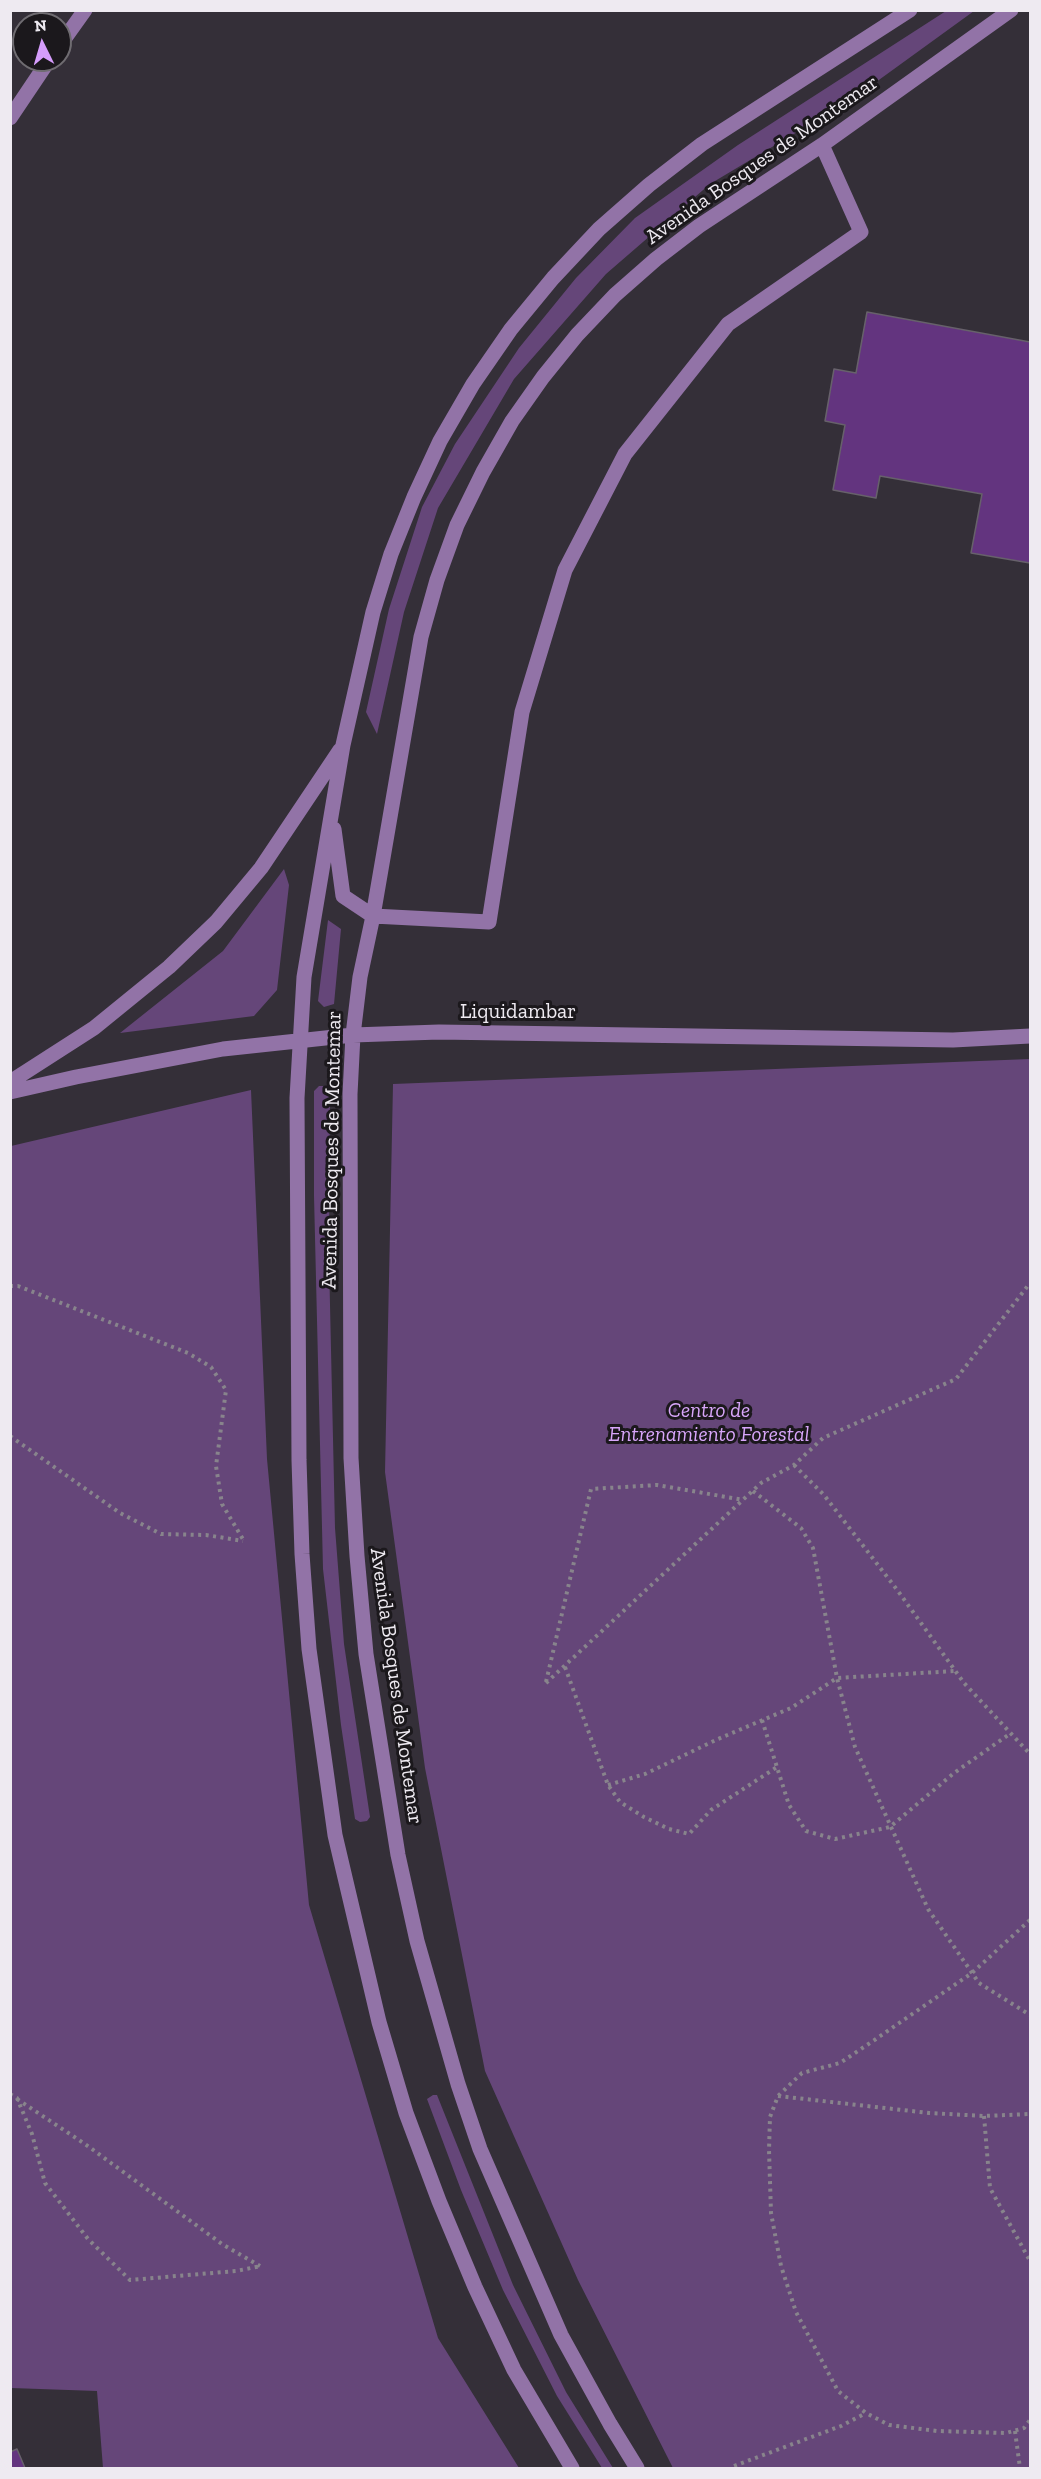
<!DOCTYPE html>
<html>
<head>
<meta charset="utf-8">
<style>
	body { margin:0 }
	#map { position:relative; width:1041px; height:2479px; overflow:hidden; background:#342f38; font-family:"Zilla Slab",serif }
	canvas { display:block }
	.frame { position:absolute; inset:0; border:12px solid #eeeaf1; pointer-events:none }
	.north { position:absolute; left:12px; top:12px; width:60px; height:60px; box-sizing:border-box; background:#1b181c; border:2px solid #6f6c71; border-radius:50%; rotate:355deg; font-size:16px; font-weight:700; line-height:24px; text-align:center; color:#eeeaf1 }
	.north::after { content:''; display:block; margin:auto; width:21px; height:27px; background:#d59cfb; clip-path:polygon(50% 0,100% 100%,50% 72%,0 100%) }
</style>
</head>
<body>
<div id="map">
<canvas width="1041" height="2479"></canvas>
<div class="frame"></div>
<div class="north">N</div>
</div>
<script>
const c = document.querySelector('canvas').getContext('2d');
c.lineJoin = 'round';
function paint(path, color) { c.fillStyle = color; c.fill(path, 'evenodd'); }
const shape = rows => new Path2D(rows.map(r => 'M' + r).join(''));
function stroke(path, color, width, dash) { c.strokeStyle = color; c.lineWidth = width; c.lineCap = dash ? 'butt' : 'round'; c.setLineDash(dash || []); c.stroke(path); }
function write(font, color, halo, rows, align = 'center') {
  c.font = font + ' "Zilla Slab",serif'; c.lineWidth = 6; c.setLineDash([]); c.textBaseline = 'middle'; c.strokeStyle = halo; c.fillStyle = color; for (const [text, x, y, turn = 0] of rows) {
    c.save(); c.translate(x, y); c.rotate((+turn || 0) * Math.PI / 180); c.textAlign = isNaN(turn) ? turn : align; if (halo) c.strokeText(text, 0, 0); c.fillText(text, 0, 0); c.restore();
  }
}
paint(shape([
	[946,11,974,11,854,98,710,184,606,274,514,379,438,508,404,612,377,734,366,712,389,609,422,507,455,444,519,348,576,278,635,218,738,145],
	[284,869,289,885,277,990,254,1016,120,1033,223,951],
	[328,920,341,929,334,1004,324,1007,318,1001],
	[1030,1059,1030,2468,673,2468,578,2280,485,2071,425,1768,385,1472,393,1084],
	[319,1086,326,1086,330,1091,329,1260,335,1528,344,1644,370,1817,367,1821,360,1822,355,1819,341,1725,323,1569,314,1196,314,1091],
	[251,1090,267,1459,309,1905,438,2338,519,2468,103,2468,97,2391,11,2388,11,1146],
	[433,2095,437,2095,513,2285,566,2392,613,2468,602,2468,557,2396,503,2290,461,2190,427,2099]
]), '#654679');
const building = shape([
	[867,312,1030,342,1030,563,971,553,982,494,880,476,876,498,833,490,845,425,825,421,834,369,856,373,867,312],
	[17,2449,25,2468,10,2468,10,2452,17,2449]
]);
paint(building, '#63347f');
stroke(building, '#67616b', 1.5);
stroke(shape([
	[10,1286,18,1286,188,1353,211,1367,226,1390,216,1466,222,1504,244,1541],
	[10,1436,120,1513,161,1534,206,1535,243,1541],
	[794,1465,824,1495,898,1591,964,1683,1030,1754],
	[753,1491,801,1528,813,1548,837,1678,855,1747,928,1909,979,1983,1030,2015],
	[565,1667,608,1785,620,1802,644,1817,669,1829,689,1834,711,1810,777,1767],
	[546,1682,591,1489,657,1485,744,1500],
	[546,1683,761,1483,794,1465,823,1438,956,1379,1030,1283],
	[762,1720,789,1805,806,1831,835,1839,890,1827,954,1773,1011,1733],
	[608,1785,645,1774,718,1739,791,1708,837,1678,955,1671],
	[1030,1920,972,1973,876,2039,840,2063,802,2073,778,2096,770,2117,769,2150,771,2213,781,2266,796,2312,838,2391,866,2413,889,2425,937,2431,1006,2433,1024,2428,1030,2420],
	[10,2094,17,2098,32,2134,45,2183,88,2239,130,2280,236,2271,261,2266],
	[778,2096,929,2113,984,2116,1030,2114],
	[17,2099,85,2144,222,2244,260,2266],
	[984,2116,990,2188,1030,2261],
	[1015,2431,1020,2468],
	[734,2466,841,2426,866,2413]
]), '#88848c', 4, [3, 4.5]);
stroke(shape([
	[60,45,85,10],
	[10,118,49,60],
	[334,829,343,896,373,916,489,922,522,712,565,570,625,454,728,324,861,232,822,145],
	[10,1082,94,1028,169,967,216,922,261,868,340,750],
	[10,1092,76,1077,223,1049,353,1035,439,1032,953,1040,1030,1036],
	[572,2468,514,2370,475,2287,439,2201,406,2113,379,2022,335,1835,309,1649,302,1554,299,1460,297,1098,304,977,343,745,373,612,391,554,414,497,440,441,473,384,511,329,553,278,599,229,649,185,702,144,910,10],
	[637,2468,610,2424,561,2335,480,2149,458,2084,417,1941,398,1855,366,1654,357,1556,351,1458,350,1094,353,1035,360,977,373,916,421,637,437,580,457,525,483,472,512,421,543,377,577,335,615,295,656,259,699,226,822,145,1011,10]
]), '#9273a7', 15);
write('21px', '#eeeaf1', '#1b181c', [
	["Avenida Bosques de Montemar",762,160,-35],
	["Liquidambar",518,1012],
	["Avenida Bosques de Montemar",332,1150,-89],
	["Avenida Bosques de Montemar",396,1686,82]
]);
write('italic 21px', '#d8a6fa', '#1b181c', [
	["Centro de",709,1411],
	["Entrenamiento Forestal",709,1435]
]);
</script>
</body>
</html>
